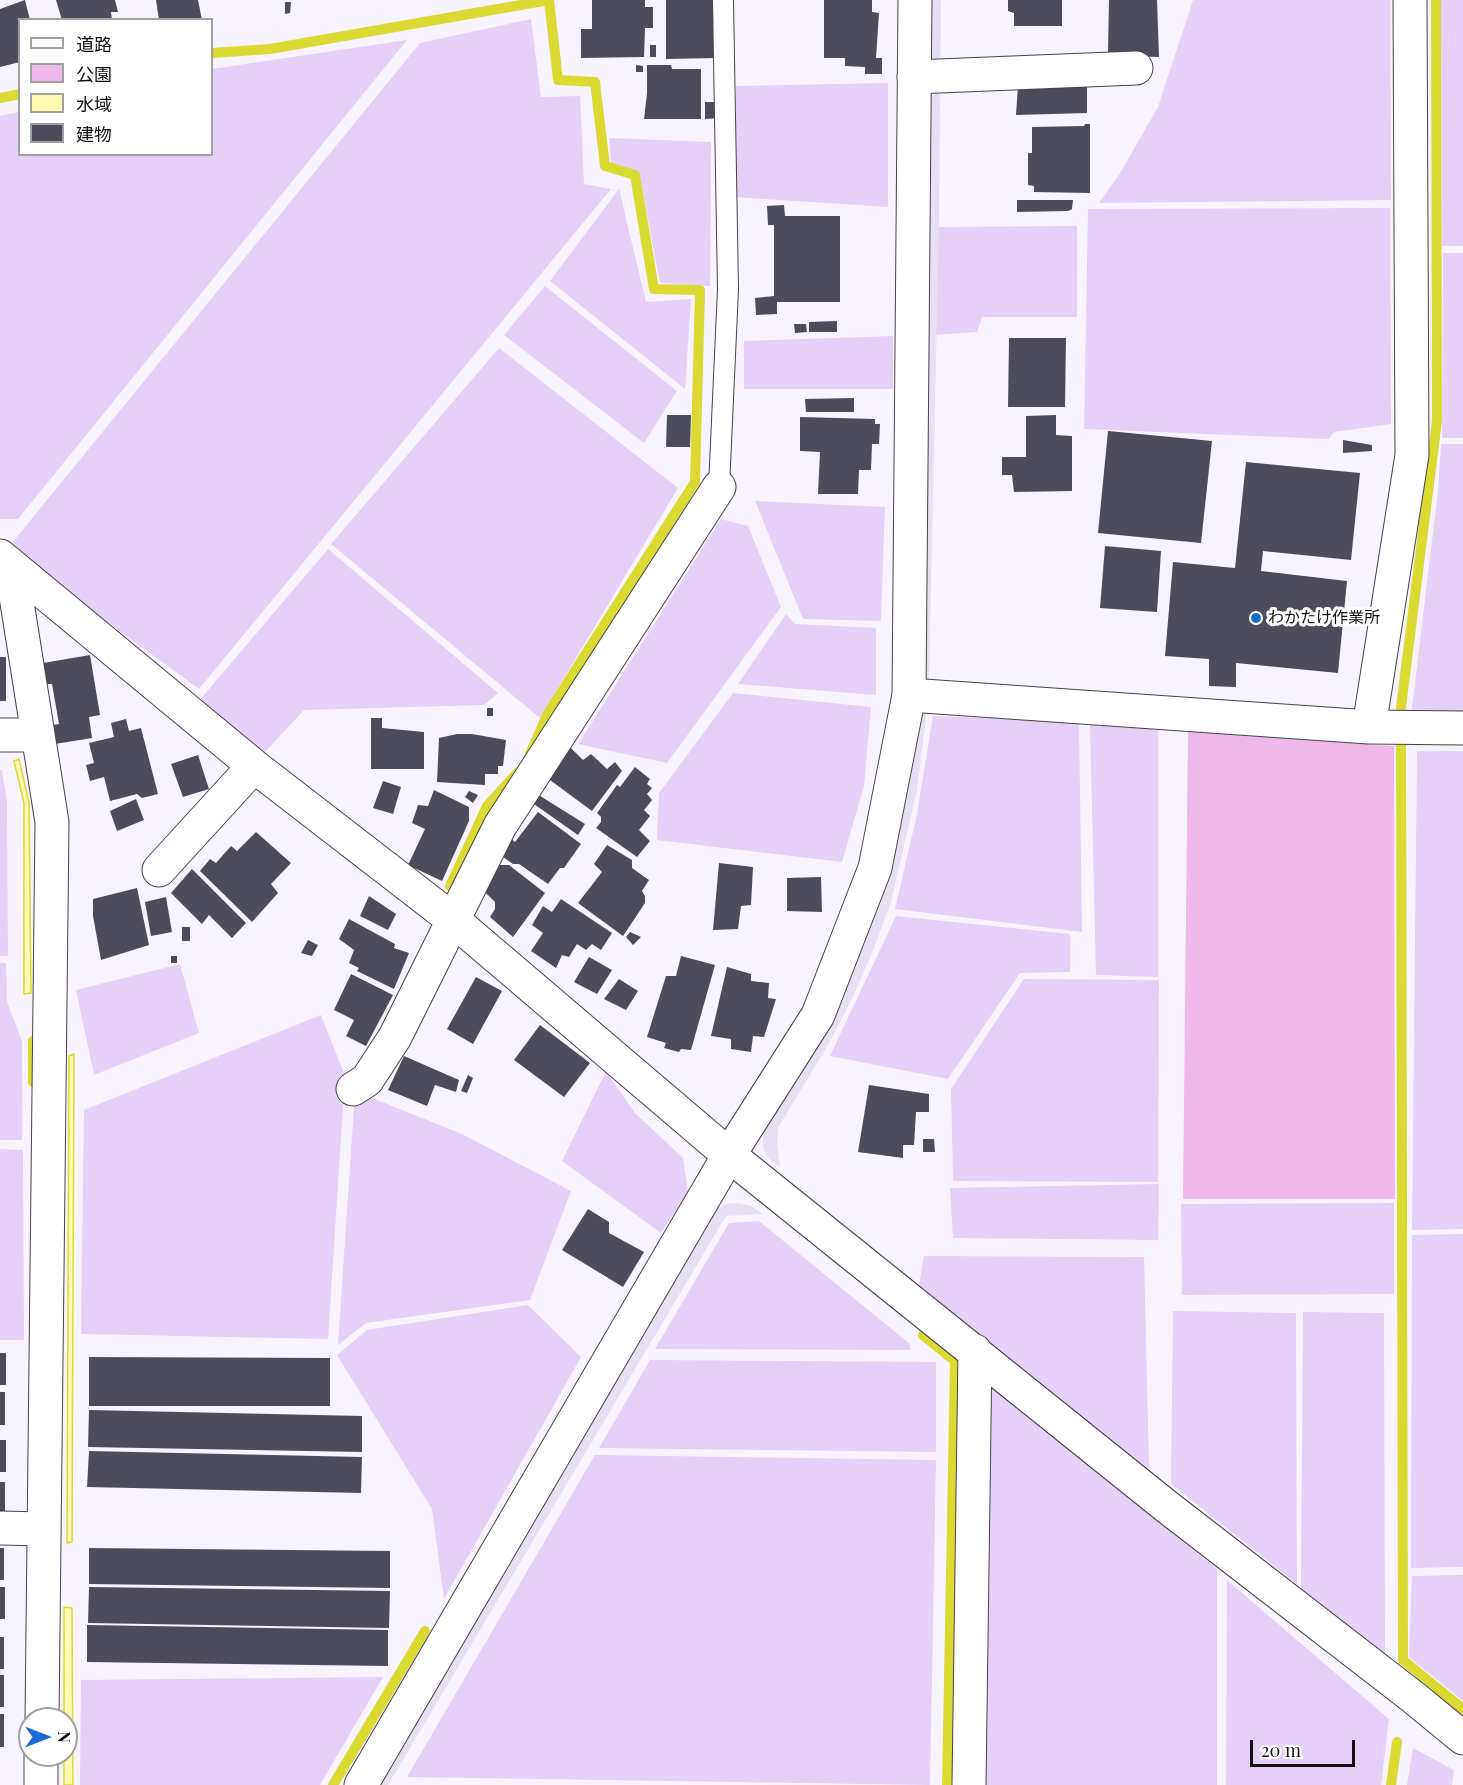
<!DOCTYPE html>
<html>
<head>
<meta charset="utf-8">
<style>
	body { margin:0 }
	#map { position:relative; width:1463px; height:1785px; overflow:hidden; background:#f8f4ff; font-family:"Playfair Display","Noto Sans JP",serif }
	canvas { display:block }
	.legend { position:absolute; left:18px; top:18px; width:195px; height:138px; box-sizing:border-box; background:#fff; border:2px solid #a0a0a0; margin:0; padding:8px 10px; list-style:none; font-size:18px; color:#111 }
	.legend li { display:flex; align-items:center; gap:12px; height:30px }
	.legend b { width:30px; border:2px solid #a0a0a0 }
	.north { position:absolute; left:18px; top:1707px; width:60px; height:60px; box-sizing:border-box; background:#fff; border:2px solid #a0a0a0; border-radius:50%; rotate:90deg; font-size:16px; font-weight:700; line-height:24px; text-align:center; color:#111 }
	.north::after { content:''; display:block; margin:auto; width:21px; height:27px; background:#196bd0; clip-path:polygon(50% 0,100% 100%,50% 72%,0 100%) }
	.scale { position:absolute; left:1250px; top:1740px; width:105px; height:27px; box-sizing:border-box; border:3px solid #111; border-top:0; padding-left:8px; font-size:18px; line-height:21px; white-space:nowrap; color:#111; -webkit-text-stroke:4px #fff; paint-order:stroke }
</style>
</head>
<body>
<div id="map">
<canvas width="1463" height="1785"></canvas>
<ul class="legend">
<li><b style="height:8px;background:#fff"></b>道路</li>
<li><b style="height:16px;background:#efb8ea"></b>公園</li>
<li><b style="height:16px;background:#fcfab3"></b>水域</li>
<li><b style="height:16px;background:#4c4c5b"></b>建物</li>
</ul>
<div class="north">N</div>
<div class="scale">20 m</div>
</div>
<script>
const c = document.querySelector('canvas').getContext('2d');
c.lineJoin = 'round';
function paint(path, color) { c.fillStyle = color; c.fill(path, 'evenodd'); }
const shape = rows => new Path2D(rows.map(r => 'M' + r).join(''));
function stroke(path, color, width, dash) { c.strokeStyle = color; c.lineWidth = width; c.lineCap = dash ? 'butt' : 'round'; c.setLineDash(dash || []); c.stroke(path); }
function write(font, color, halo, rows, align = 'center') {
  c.font = font + ' "Playfair Display","Noto Sans JP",serif'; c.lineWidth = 6; c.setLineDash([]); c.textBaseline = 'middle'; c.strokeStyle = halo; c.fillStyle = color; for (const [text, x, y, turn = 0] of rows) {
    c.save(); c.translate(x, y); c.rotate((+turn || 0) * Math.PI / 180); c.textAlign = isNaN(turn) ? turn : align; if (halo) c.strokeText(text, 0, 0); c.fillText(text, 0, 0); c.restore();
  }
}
paint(shape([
	[1193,0,1390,0,1391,200,1099,203,1119,175,1158,107],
	[1441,0,1463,0,1463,246,1442,246],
	[531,19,541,97,580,96,584,184,611,189,199,689,7,549,420,43],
	[407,40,18,519,0,519,0,116,19,112,20,154,212,154,212,69],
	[888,83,888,207,734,197,736,86],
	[609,138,711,142,710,286,660,283,639,172,611,163],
	[619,189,646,302,691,299,685,389,550,281],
	[1390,208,1391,424,1334,432,1329,439,1084,429,1088,209],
	[1077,226,1077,317,982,317,977,332,935,335,936,227],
	[1443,253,1463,253,1463,438,1442,438],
	[545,286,677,391,644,443,504,335],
	[893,336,893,389,744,389,744,341],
	[499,348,678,488,540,718,331,544],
	[1441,444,1463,444,1463,715,1411,716,1438,491],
	[755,501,885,507,881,621,803,619],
	[721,519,748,526,781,607,667,763,578,744],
	[328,549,498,693,484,705,304,710,265,752,198,702],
	[786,614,795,624,876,628,876,695,738,684],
	[733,693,871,707,864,786,842,862,657,840,659,793],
	[933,716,1079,721,1082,932,895,909,917,814],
	[1090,725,1158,726,1158,977,1096,975],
	[1417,751,1463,751,1463,1229,1412,1230],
	[0,770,2,770,7,802,8,956,0,956],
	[896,916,1070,934,1070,972,1020,973,948,1079,830,1056],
	[0,963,6,963,7,1002,22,1041,22,1140,0,1140],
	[180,964,199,1033,94,1075,76,990],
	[1024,979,1159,980,1158,1182,953,1181,951,1089],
	[321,1015,345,1076,328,1339,81,1334,84,1110],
	[606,1071,635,1113,683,1158,688,1192,661,1233,562,1161],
	[372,1098,462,1134,571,1191,530,1300,366,1323,338,1345,354,1106],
	[0,1149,23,1150,24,1340,0,1340],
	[1159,1184,1158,1240,953,1238,950,1188],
	[1394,1203,1394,1294,1182,1295,1181,1204],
	[759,1221,910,1344,910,1350,655,1349,729,1223],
	[1463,1234,1463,1567,1411,1568,1412,1235],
	[924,1256,1144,1257,1149,1466,1140,1471,919,1285],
	[528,1305,581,1357,444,1599,432,1509,337,1355,367,1330],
	[1173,1311,1296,1313,1297,1584,1171,1484],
	[1303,1312,1384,1313,1385,1655,1301,1588],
	[650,1360,936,1362,936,1452,599,1448],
	[992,1387,1217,1569,1217,1785,981,1785,984,1388],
	[595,1455,936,1460,930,1785,407,1777],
	[1463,1575,1463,1701,1409,1657,1412,1576],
	[1227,1580,1389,1719,1381,1785,1226,1785],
	[383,1677,320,1785,80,1785,81,1680],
	[1413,1748,1454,1770,1452,1785,1407,1785]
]), '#e5d0f9');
paint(shape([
	[1188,731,1394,746,1395,1199,1183,1199]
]), '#efb8ea');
paint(shape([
	[930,0,941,0,939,222,929,680,922,679],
	[927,709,917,791,891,902,870,958,852,999,828,1045,778,1128,777,1144,780,1166,776,1165,767,1157,763,1148,763,1133,913,715],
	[738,1203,751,1206,763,1214,726,1216,388,1785,378,1785,717,1208,726,1204]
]), '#e6e0f2');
const water = shape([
	[19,759,29,803,31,993,24,994,24,803,14,761,19,759],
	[74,1054,72,1542,67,1543,69,1056,74,1054],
	[64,1607,72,1608,73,1785,64,1785,64,1755,66,1755,66,1719,64,1719,64,1607]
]);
paint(water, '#fcfab3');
stroke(water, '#dbda32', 1.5);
stroke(shape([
	[212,53,270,49,549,0,558,80,595,82,605,166,635,175,654,289,700,290,695,482,547,715,530,754],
	[0,98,20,94],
	[1401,707,1437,421,1436,0],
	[1401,746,1403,1660,1463,1709],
	[450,886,487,806,518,772],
	[33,1082,33,1041],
	[923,1335,955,1361,947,1785],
	[333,1785,425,1631],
	[1391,1785,1397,1742]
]), '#dbda32', 10);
paint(shape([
	[25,0,30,20,20,20,20,62,0,67,0,9],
	[56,0,115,0,118,12,111,12,112,20,62,20],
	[156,0,198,0,202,20,159,20],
	[592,0,645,0,645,7,653,7,653,28,645,28,644,57,581,58,581,29,592,29],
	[666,0,716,0,716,58,666,59],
	[824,0,872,0,872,12,879,13,876,58,882,58,882,74,865,74,865,67,845,66,845,58,824,58],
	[1008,0,1062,0,1062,26,1014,26,1014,13,1008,11],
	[1109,0,1157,0,1159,57,1118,56,1118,52,1108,52],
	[285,2,291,2,290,13,285,14],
	[650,45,656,45,656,57,650,57],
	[636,65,643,66,643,72,636,72],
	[647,65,671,65,672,69,701,69,701,119,644,119,647,93],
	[1087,82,1087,113,1016,115,1018,86],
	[705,102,721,102,721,118,705,119],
	[1085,124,1090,124,1090,193,1034,192,1034,186,1028,185,1028,153,1032,153,1032,127,1084,126],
	[1017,200,1073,200,1072,209,1068,211,1017,212],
	[784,205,785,216,840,216,840,302,777,302,777,314,756,315,755,298,774,296,774,225,768,225,767,206],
	[837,321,837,332,809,332,809,322],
	[794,324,806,324,807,332,795,333],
	[1009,338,1066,338,1065,407,1008,407],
	[854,398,854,412,806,412,805,399],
	[667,415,691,415,690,447,666,447],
	[1056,415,1056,435,1072,436,1072,491,1014,492,1012,475,1002,475,1002,457,1026,457,1026,416],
	[800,417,875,419,875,424,880,424,879,444,872,444,871,470,859,470,858,494,818,494,820,452,800,451],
	[1108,431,1212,441,1201,543,1098,533],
	[1343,440,1372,445,1372,451,1343,453],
	[1246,462,1360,473,1351,560,1263,551,1261,571,1347,581,1338,673,1236,663,1236,687,1209,686,1209,659,1165,656,1173,562,1235,568],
	[1105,546,1161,551,1157,612,1100,608],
	[90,655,100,715,89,717,92,738,55,744,52,725,59,724,52,684,46,684,43,663],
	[0,657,6,657,6,701,0,701],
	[487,708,493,708,493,716,487,716],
	[371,718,382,718,382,728,424,732,424,769,371,769],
	[126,719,129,731,141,728,158,794,142,798,137,794,110,801,104,777,90,781,86,765,94,763,89,743,114,737,111,723],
	[457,734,472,734,506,740,503,766,498,766,498,774,485,774,485,785,437,782,439,738],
	[570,747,583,760,591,754,607,769,615,762,622,771,592,811,546,777],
	[198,755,209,789,183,797,171,764],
	[635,767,650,779,647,784,652,788,647,794,652,800,644,810,650,816,639,830,650,841,637,857,596,828,601,822,601,817,597,813,617,785,620,787],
	[383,781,401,787,393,814,373,808],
	[434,790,469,807,469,821,442,881,408,865,425,829,412,823,418,805,428,806],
	[469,791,478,795,473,803,465,797],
	[537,794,585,824,578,835,531,802],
	[136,799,144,820,117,831,110,811],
	[538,812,581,844,564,868,560,868,548,884,519,864,513,864,499,854,509,837,515,842],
	[256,832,291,863,271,884,278,893,252,922,200,871,210,859,216,863,231,846,237,851],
	[607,845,632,860,632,868,649,880,642,891,645,896,645,903,623,936,578,903,602,872,594,864],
	[719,863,753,867,751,905,741,906,738,929,713,930],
	[500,865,509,865,545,893,513,937,490,917,495,909,495,902,483,890],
	[192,869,246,923,232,938,209,915,202,924,171,893],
	[821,877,822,912,787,911,787,878],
	[137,888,149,945,101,960,93,916,93,899],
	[369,896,396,914,388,930,360,916],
	[166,897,172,932,151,936,145,902],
	[561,899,612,933,601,950,592,944,586,950,577,944,569,957,562,955,556,968,531,951,543,933,532,925,543,906,552,912],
	[349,919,395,944,394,948,409,953,394,989,357,971,359,968,349,963,354,950,339,939],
	[182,927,190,927,190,941,182,941],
	[630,932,641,937,633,945,626,937],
	[308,940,318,945,312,956,301,953],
	[171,956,177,956,177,963,171,963],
	[681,956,715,965,691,1050,681,1049,679,1052,664,1048,666,1043,647,1037,666,976,676,976],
	[589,957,612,970,597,994,574,982],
	[727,967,751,974,751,981,769,983,768,998,776,999,764,1037,753,1036,751,1052,731,1049,731,1039,711,1036],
	[351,974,393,995,366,1046,346,1036,354,1020,334,1010],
	[476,977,502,991,473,1044,447,1029],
	[619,979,638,991,626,1010,604,999],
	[540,1025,590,1063,564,1097,514,1060],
	[404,1056,459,1080,456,1092,435,1085,427,1106,388,1090],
	[468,1075,473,1078,467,1093,461,1091],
	[869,1085,929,1094,929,1112,916,1112,914,1145,903,1145,903,1158,858,1152],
	[923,1139,934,1139,935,1152,923,1152],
	[588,1209,609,1222,609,1233,644,1252,623,1287,562,1250],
	[0,1353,6,1353,6,1385,0,1385],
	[89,1357,330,1358,330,1406,89,1406],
	[0,1392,5,1392,5,1425,0,1425],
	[89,1410,362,1416,362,1452,88,1447],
	[0,1440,6,1440,6,1472,0,1472],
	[89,1451,362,1457,361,1493,87,1487],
	[0,1482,5,1482,5,1515,0,1515],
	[0,1548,4,1548,4,1580,0,1580],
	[89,1548,390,1551,390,1588,89,1584],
	[0,1587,5,1587,5,1619,0,1619],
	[89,1587,390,1591,389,1628,88,1623],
	[87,1625,388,1630,388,1666,87,1662],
	[0,1637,4,1637,4,1669,0,1669],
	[0,1675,4,1675,4,1707,0,1707],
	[0,1714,4,1714,4,1747,0,1747]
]), '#4c4c5b');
const service = shape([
	[719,487,728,289,723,0]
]);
const minor = shape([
	[914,77,1136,68],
	[0,556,254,766,452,919,729,1155,1166,1506,1413,1697,1463,1738],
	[11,565,52,822,42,1719],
	[909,695,1369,727,1463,728],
	[1369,727,1412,455,1410,0],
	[0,735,37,735],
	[159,870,254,766],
	[353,1089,367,1080,395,1037,500,826,719,487],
	[0,1528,43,1529],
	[41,1785,41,1755],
	[969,1785,975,1351]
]);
const tertiary = shape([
	[361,1785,729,1155,818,1015,875,868,909,695,915,0]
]);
stroke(service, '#444', 22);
stroke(minor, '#444', 35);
stroke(tertiary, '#444', 35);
stroke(service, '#fff', 20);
stroke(minor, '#fff', 33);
stroke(tertiary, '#fff', 33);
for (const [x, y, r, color] of [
	[1256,618,6,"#196bd0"]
]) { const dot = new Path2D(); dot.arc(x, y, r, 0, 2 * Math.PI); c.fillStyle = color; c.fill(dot); stroke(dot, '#fff', 2); }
write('16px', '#111', '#fff', [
	["わかたけ作業所",1268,618]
], 'left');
</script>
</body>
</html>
